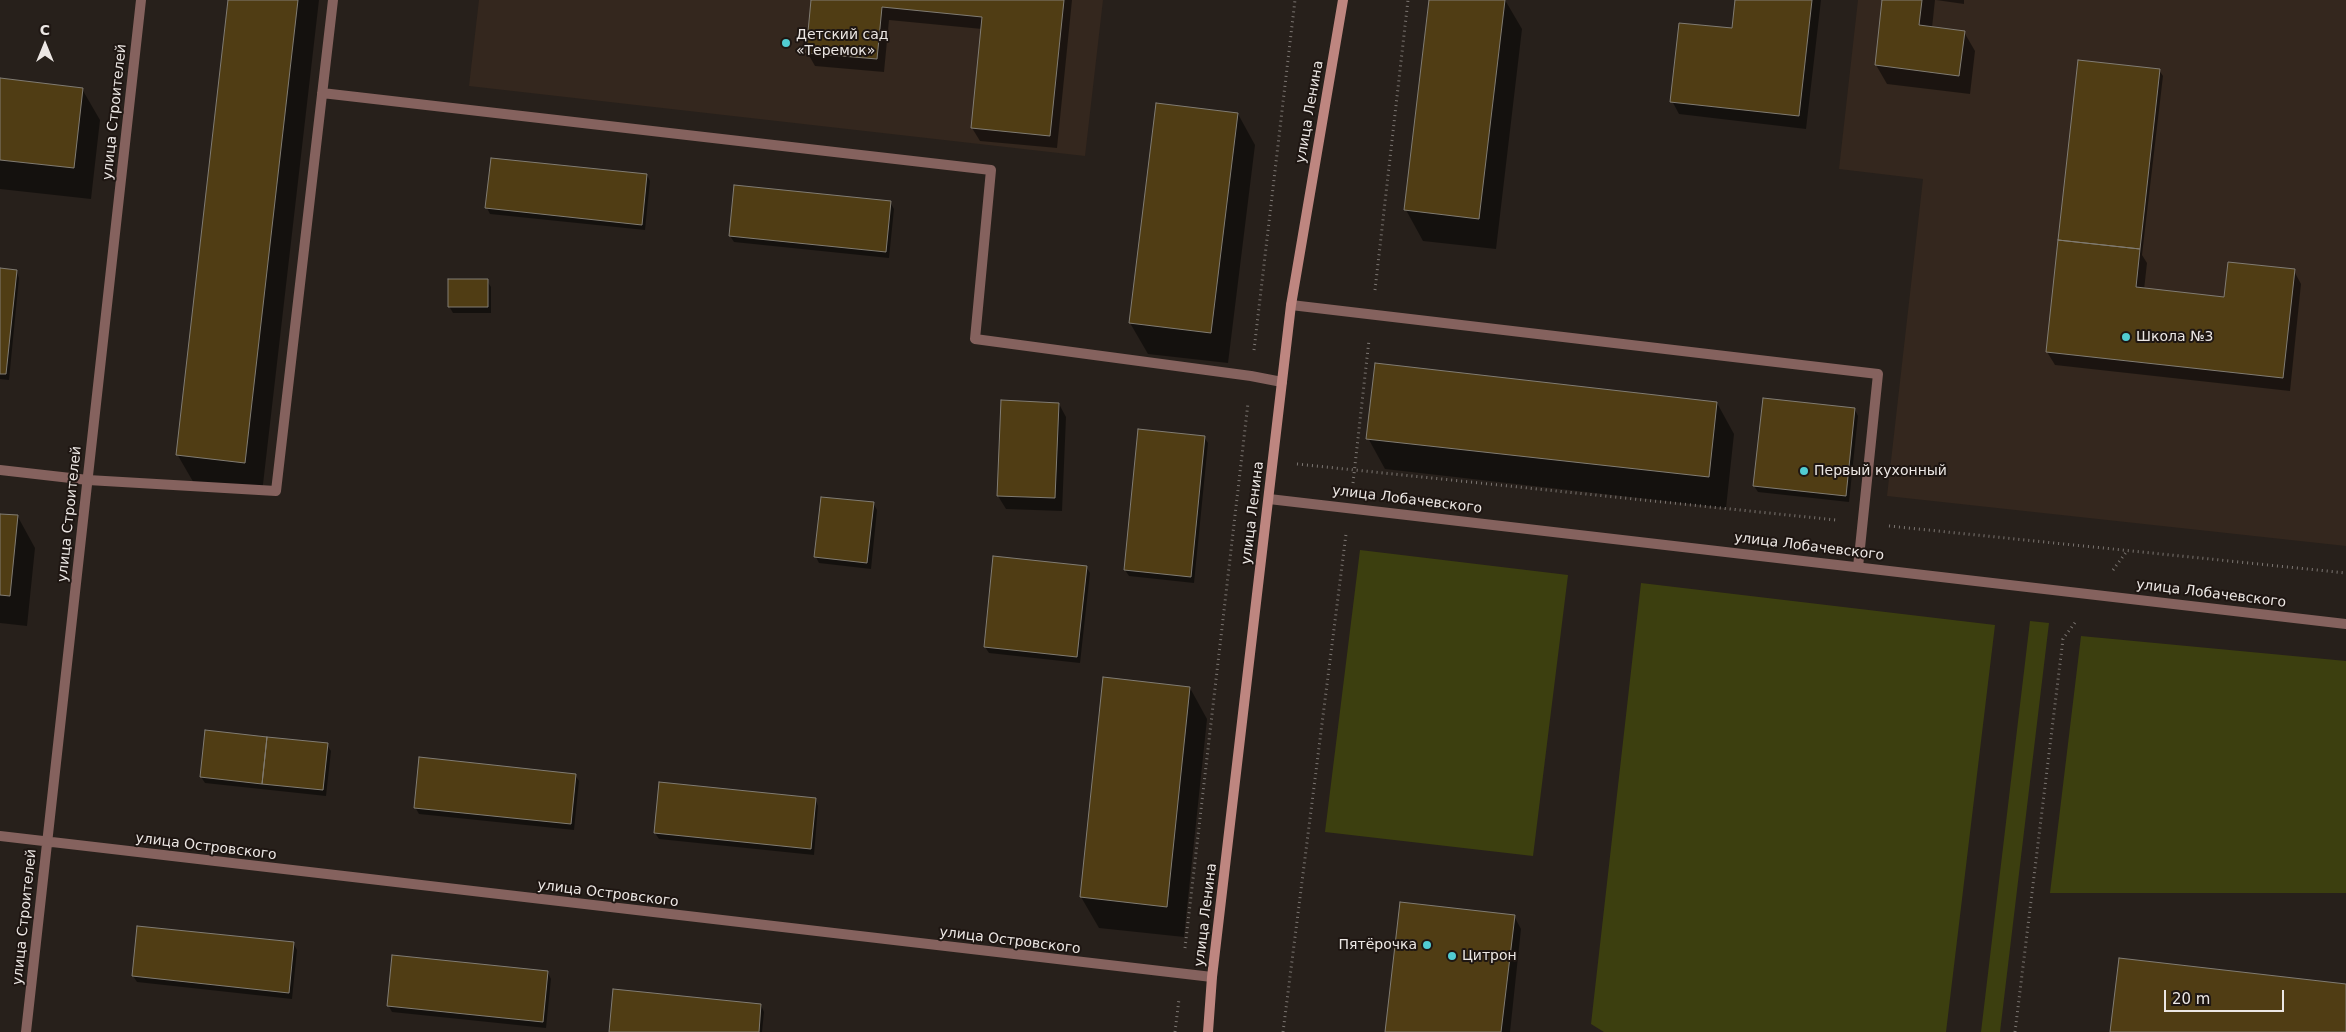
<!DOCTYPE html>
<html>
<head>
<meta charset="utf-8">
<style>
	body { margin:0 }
	#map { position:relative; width:2346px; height:1032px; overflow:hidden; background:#27201b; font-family:"DejaVu Sans",sans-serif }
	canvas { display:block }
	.north { position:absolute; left:20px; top:20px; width:50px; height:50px; -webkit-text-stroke:4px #1e1612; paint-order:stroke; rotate:0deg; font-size:14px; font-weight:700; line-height:20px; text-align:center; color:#ece7e4 }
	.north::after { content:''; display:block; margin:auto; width:18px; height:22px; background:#ece7e4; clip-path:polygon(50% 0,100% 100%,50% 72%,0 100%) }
	.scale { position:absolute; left:2164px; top:990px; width:120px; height:22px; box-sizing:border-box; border:2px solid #ece7e4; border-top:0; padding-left:6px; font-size:15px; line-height:18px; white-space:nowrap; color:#ece7e4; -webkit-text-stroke:4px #1e1612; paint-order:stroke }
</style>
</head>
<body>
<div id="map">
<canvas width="2346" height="1032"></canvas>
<div class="north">С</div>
<div class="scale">20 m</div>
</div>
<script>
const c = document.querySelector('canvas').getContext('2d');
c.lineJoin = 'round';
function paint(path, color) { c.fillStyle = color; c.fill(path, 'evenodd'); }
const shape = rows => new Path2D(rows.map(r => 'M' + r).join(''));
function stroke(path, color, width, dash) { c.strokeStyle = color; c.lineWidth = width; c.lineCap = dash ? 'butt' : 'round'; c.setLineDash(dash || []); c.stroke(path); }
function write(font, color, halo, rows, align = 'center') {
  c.font = font + ' "DejaVu Sans",sans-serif'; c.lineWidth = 4; c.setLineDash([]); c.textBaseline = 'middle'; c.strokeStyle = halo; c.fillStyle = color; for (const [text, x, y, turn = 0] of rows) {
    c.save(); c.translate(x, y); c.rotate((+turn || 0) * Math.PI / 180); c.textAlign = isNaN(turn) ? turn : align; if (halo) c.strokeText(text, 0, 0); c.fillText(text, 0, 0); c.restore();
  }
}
paint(shape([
	[479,0,1103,0,1085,156,469,86],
	[1858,0,2346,0,2346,546,1887,496,1923,179,1839,169]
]), '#34271e');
paint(shape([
	[1360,550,1568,575,1533,856,1325,832],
	[1641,583,1995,625,1946,1032,1604,1032,1591,1024],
	[2030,621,2049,623,2000,1032,1981,1032],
	[2081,636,2346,661,2346,893,2050,893]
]), '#3c3f0f');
paint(shape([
	[229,0,319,0,262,493,195,485,177,454],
	[812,0,1072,0,1057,148,980,141,972,128,982,29,889,20,884,72,815,66,807,52],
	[1430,0,1505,0,1522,29,1496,249,1423,241,1406,210],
	[1736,0,1821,0,1806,129,1679,114,1672,101,1733,29],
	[1884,0,1935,0,1932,28,1964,32,1975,51,1970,94,1887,84,1876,65],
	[1936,0,1964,0,1964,4],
	[2159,70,2163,76,2142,255,2147,263,2144,290,2226,299,2294,271,2301,284,2290,391,2055,365,2047,352],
	[0,80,82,89,100,120,91,199,0,189],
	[1238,114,1255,145,1228,363,1148,354,1130,323],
	[647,175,650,181,645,230,490,214,487,208],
	[890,202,894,209,889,258,734,242,730,236],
	[0,270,16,271,19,278,9,380,0,379],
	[487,281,491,287,491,313,453,313,449,306],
	[1717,403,1734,434,1726,508,1385,469,1368,438],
	[1059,404,1066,417,1062,511,1006,509,998,496],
	[1855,410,1858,416,1849,502,1758,492,1754,486],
	[1204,437,1208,443,1194,583,1129,576,1125,570],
	[873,503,877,510,871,569,819,563,816,557],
	[0,515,18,517,35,548,27,626,0,623],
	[1086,567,1090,573,1080,663,989,653,985,647],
	[1190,688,1207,719,1184,937,1099,928,1081,897],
	[327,745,331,751,326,796,205,783,201,777],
	[575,775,579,781,574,830,419,814,415,807],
	[815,799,818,806,814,855,659,839,655,833],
	[1514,916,1521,929,1510,1032,1386,1032],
	[293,943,297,950,292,999,137,982,133,976],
	[548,973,551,979,546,1028,392,1012,388,1005],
	[761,1005,764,1012,762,1032,610,1032]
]), '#0007');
const building = shape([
	[228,0,298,0,245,463,176,455,228,0],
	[811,0,1064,0,1050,136,971,128,982,17,882,7,877,59,806,53,811,0],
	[1429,0,1505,0,1479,219,1404,210,1429,0],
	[1735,0,1812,0,1799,116,1670,102,1679,23,1732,28,1735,0],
	[1882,0,1922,0,1919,25,1965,31,1959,76,1875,65,1882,0],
	[2078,60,2160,69,2140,249,2058,240,2078,60],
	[0,78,83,88,74,168,0,160,0,78],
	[1156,103,1238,113,1211,333,1129,323,1156,103],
	[491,158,647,174,642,225,485,208,491,158],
	[734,185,891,201,886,252,729,236,734,185],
	[2058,240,2140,249,2136,287,2224,297,2228,262,2295,269,2283,378,2046,352,2058,240],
	[0,268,17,270,6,374,0,374,0,268],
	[448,279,488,279,488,307,448,307,448,279],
	[1375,363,1717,402,1709,477,1366,439,1375,363],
	[1763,398,1855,408,1846,496,1753,486,1763,398],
	[1001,400,1059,403,1055,498,997,496,1001,400],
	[1138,429,1205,436,1191,577,1124,570,1138,429],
	[821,497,874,502,867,563,814,557,821,497],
	[0,514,18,515,10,596,0,595,0,514],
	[993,556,1087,566,1077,657,984,647,993,556],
	[1103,677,1190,687,1167,907,1080,897,1103,677],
	[205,730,267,737,262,784,200,777,205,730],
	[267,737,328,743,323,790,262,784,267,737],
	[419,757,576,774,571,824,414,808,419,757],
	[659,782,816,798,811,849,654,833,659,782],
	[1400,902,1515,915,1501,1032,1385,1032,1400,902],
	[137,926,294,942,289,993,132,976,137,926],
	[392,955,548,971,543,1022,387,1006,392,955],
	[2119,958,2346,984,2346,1032,2110,1032,2119,958],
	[613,989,761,1004,759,1032,609,1032,613,989]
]);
paint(building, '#503d14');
stroke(building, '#817c73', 1);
stroke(shape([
	[1375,290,1408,0],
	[1254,350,1295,0],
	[1297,464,1836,520],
	[1353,483,1369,340],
	[1889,526,2346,573],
	[2113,570,2127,551],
	[1185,948,1248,403],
	[1175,1032,1179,999],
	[1283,1032,1346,534],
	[2015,1032,2063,639,2077,620]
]), '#7c7672', 3, [1, 4]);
stroke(shape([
	[322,93,991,170,975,339,1251,376,1282,382],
	[1291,305,1878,374,1858,567],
	[0,470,88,480,276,491,333,0]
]), '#85625e', 10);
stroke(shape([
	[1269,499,2346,624],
	[0,836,1212,977],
	[26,1032,141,0]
]), '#85625e', 10);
stroke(shape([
	[1208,1032,1212,977,1291,305,1343,0]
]), '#be8680', 10);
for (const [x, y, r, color] of [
	[786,43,5,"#51ccd2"],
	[2126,337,5,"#51ccd2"],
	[1804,471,5,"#51ccd2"],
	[1427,945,5,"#51ccd2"],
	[1452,956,5,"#51ccd2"]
]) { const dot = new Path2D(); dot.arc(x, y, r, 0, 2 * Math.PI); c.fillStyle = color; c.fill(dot); stroke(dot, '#1e1612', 2); }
write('14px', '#ece7e4', '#1e1612', [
	["Детский сад",796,35],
	["«Теремок»",796,51],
	["Школа №3",2136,337],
	["Первый кухонный",1814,471],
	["Пятёрочка",1417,945,"right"],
	["Цитрон",1462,956]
], 'left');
write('14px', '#ece7e4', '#1e1612', [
	["улица Строителей",115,112,-84],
	["улица Ленина",1310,112,-80],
	["улица Лобачевского",1407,500,7],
	["улица Ленина",1253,513,-83],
	["улица Строителей",70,514,-84],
	["улица Лобачевского",1809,547,7],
	["улица Лобачевского",2211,594,7],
	["улица Островского",206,847,7],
	["улица Островского",608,894,7],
	["улица Ленина",1206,915,-83],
	["улица Строителей",25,917,-84],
	["улица Островского",1010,941,7]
]);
</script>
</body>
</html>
